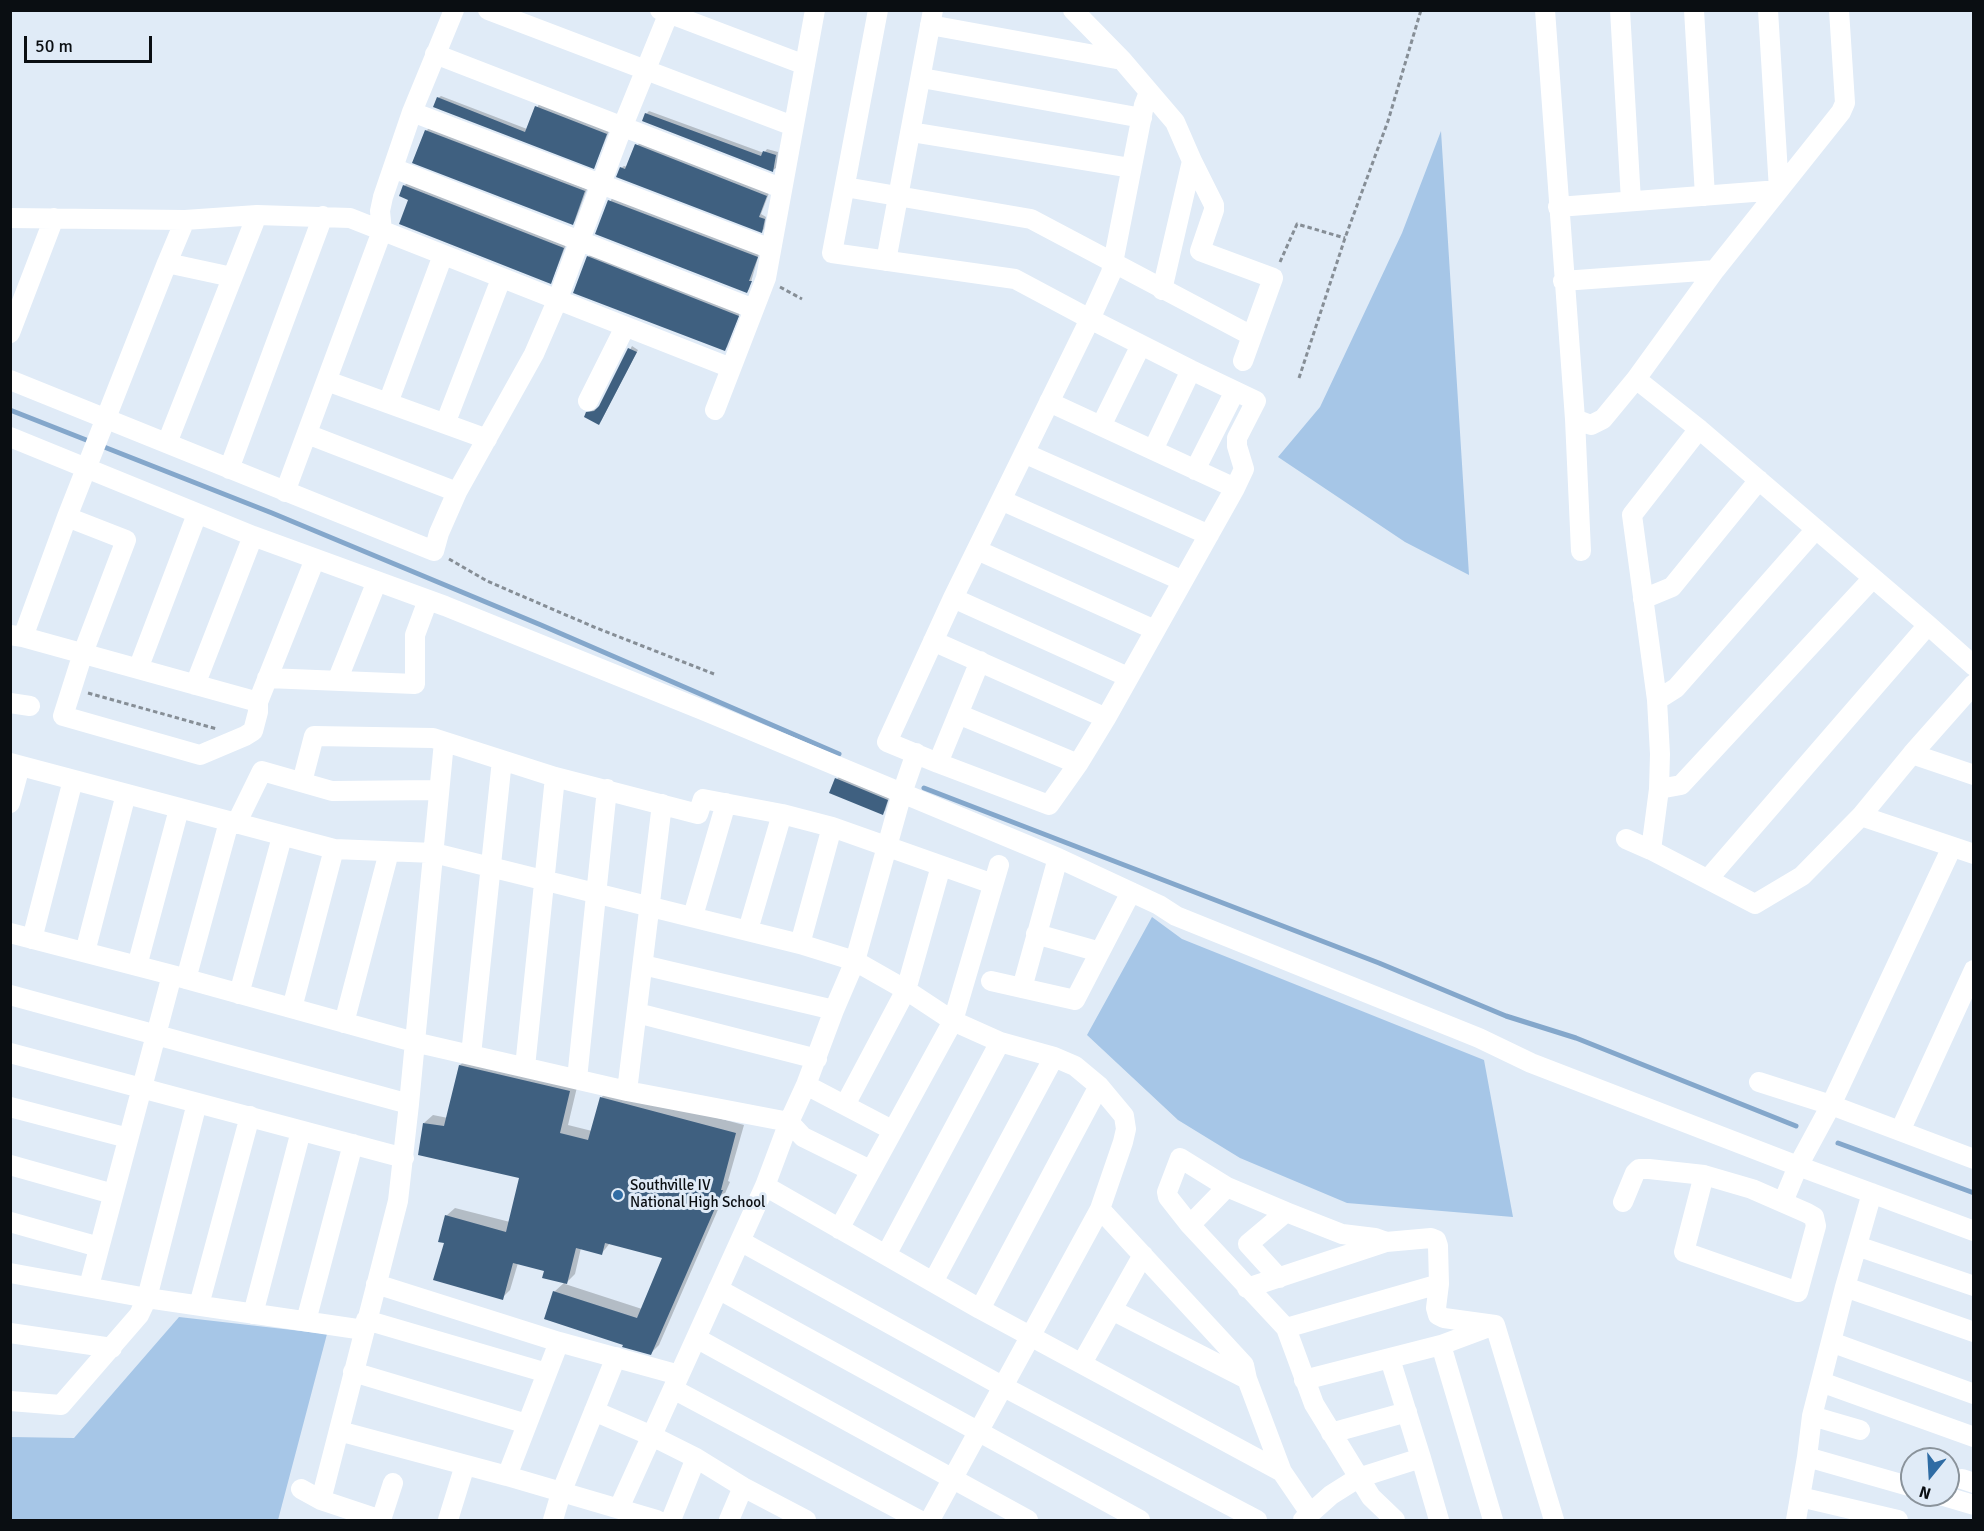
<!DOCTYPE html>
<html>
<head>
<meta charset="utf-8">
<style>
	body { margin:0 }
	#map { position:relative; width:1984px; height:1531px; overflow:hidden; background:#e0ebf7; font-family:Signika,sans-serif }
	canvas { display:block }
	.frame { position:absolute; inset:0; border:12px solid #0a0e12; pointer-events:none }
	.north { position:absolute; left:1900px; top:1447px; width:60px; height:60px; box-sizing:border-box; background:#e0ebf7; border:2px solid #8a939b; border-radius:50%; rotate:198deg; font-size:16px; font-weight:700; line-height:24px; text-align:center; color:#0a0e12 }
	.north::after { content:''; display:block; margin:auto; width:21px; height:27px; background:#2f6ca4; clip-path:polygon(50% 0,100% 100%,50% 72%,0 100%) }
	.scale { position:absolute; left:24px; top:36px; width:128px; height:27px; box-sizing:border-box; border:3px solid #0a0e12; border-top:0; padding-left:8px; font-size:18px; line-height:21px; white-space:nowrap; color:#0a0e12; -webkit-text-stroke:4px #e0ebf7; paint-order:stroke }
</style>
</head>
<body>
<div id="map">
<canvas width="1984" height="1531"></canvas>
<div class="frame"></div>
<div class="north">N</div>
<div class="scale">50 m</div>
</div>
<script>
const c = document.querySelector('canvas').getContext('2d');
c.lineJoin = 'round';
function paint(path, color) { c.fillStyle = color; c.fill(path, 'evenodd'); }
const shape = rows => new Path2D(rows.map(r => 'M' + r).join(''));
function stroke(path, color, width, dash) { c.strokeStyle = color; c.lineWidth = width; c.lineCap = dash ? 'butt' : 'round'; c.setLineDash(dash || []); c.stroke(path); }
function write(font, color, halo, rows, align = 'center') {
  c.font = font + ' Signika,sans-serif'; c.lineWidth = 6; c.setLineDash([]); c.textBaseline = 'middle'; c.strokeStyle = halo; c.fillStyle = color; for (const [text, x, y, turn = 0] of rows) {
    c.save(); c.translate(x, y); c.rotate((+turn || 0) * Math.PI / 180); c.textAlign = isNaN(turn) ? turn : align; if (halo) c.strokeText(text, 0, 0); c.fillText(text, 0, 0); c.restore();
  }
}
paint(shape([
	[1441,131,1469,575,1405,542,1278,457,1320,407,1402,233],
	[1152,917,1182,939,1484,1060,1513,1217,1347,1203,1240,1158,1178,1120,1087,1035],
	[179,1317,327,1334,278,1520,11,1520,11,1437,74,1438]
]), '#a6c6e7');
paint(shape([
	[441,96,527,129,539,104,609,131,594,167,438,98],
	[649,111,764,153,767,149,778,152,776,168,773,170,646,114],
	[429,128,587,189,575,221,572,224,426,131],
	[639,143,769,193,761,214,766,217,764,229,762,231,621,168,624,166,628,167],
	[407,183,566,245,552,280,550,282,410,199,404,186],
	[612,198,759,254,749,289,747,292,597,233],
	[590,255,740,313,727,347,724,350,588,257],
	[632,346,638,350,601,421,587,413,600,407],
	[839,777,889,798,885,811,882,813,837,779],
	[469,1057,578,1083,568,1125,592,1131,601,1098,609,1089,744,1125,728,1181,730,1182,659,1345,651,1353,625,1344,554,1292,565,1282,546,1269,518,1263,510,1290,502,1298,446,1242,446,1216,455,1208,510,1222,521,1177,424,1123,433,1115,448,1118,460,1065],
	[610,1243,664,1257,642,1309,565,1284,575,1274,581,1248,602,1253]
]), '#0003');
stroke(shape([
	[10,410,272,513,541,625,839,754],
	[924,788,1379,963,1506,1016,1576,1038,1796,1126],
	[1838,1143,1974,1193]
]), '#84a7cb', 5);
paint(shape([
	[437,97,525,132,535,106,607,134,594,169,433,107],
	[645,113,761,156,763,151,776,155,773,172,642,121],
	[425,130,585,191,573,225,412,163],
	[635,144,767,196,759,217,765,219,762,233,616,177,620,167,625,169],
	[403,185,564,248,551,284,399,224,408,200,399,196],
	[608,200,758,257,749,281,752,281,747,293,595,234],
	[587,256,739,316,725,351,573,293],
	[628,348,637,352,599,425,584,417,586,412,594,411,599,406],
	[835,778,888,800,883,815,829,793],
	[459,1065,570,1091,560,1133,588,1140,600,1097,736,1133,721,1190,723,1190,651,1355,622,1347,623,1345,544,1319,553,1291,637,1318,662,1258,605,1243,602,1255,576,1248,567,1284,542,1278,544,1271,513,1263,503,1300,433,1280,444,1243,438,1242,445,1215,506,1232,519,1178,418,1155,423,1123,444,1126]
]), '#3f6080');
stroke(shape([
	[1280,262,1297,224,1345,238],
	[780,287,802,299],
	[1299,378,1345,238,1388,121,1421,10],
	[449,559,487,581,594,627,714,674],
	[88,693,217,729]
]), '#868e96', 3, [4.5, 3]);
stroke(shape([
	[488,10,793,126],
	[660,10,805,65],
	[878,10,832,253,1015,279,1090,319,1191,370,1256,401,1237,438,1237,446,1244,469,1235,488,1106,718,1078,764,1049,805,938,763,887,742,953,598,1090,319,1111,273,1144,105,1149,92],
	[1073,10,1122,60,1175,122,1192,161,1214,205,1214,210,1200,251,1273,278,1243,361],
	[1545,10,1575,419,1581,551],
	[1620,10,1631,201],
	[1694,10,1705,196],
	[930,25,1122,60],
	[435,54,781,188],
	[922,78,1142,118],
	[412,112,771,249],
	[911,132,1131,168],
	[393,168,754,309],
	[845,187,1031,219,1252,336],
	[1558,207,1779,190,1768,10],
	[10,218,185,220,257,215,350,218,731,368],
	[886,261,933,10],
	[167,263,185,220],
	[1563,281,1715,270],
	[1162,290,1192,161],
	[10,333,54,218],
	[1636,379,1699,429,1928,625,1974,666],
	[10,380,434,551,439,533,457,492,534,354,557,301,622,128,670,10],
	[327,381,487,439],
	[588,401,625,327],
	[1049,402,1235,488],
	[388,403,443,255],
	[715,410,766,278,815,10],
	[1575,419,1591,425,1603,419,1636,379,1715,270,1841,112,1845,103,1839,10],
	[445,424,501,279],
	[1101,426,1141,345],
	[307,434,457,492],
	[10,437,253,536,445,606,705,711,1058,858,1159,905,1176,916,1479,1038,1531,1063,1798,1166,1974,1231],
	[167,443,257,215],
	[1153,450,1191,370],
	[1024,453,1209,535],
	[229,469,323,216],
	[1195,470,1235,391],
	[285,492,382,231,380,211,383,197,412,112,454,10],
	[1001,500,1183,581],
	[67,517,126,540,83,653,63,716,200,755,245,736,253,731,258,712,258,702,315,559],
	[977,550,1155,630],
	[953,598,1128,677],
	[1643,599,1672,587,1759,480],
	[10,635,23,637,258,702],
	[23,637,67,517,167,263,232,277],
	[933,641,1106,718],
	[138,669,197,514],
	[267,678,415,684,415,635,428,600],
	[337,681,377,581],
	[195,685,253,536],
	[1657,700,1676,688,1816,529],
	[10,703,30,706],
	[958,714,1078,764],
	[1912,754,1974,775],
	[10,763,334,849,434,853,800,944,855,961,906,990,953,1021,1000,1042,1054,1057,1075,1066,1099,1086,1124,1116,1126,1129,1123,1142,1100,1209,930,1520],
	[938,763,980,661],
	[302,782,314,736,433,738,555,777,698,814,703,799,782,814,832,827,993,884],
	[1659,789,1681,785,1873,578],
	[10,803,20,766],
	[1861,816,1974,854],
	[236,824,262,771,332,791,439,790],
	[1626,839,1651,850,1755,904,1802,876,1861,816,1912,754,1974,684],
	[1651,850,1659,789,1660,754,1657,700,1632,515,1699,429],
	[1708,879,1928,625],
	[693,916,726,803],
	[748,930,782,814],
	[10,933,172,975,414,1042,627,1091,789,1122,803,1137,870,1170],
	[1036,934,1100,952],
	[32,939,73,780],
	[800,944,832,827],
	[85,952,126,794],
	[643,965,834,1010],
	[137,966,179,809],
	[186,979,229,822],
	[991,981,1075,1000,1131,892],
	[1022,988,1058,858],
	[239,994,282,837],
	[10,995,409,1104],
	[292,1008,334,849],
	[637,1013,817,1059],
	[344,1023,389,852],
	[10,1053,404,1158],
	[471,1055,502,760],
	[525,1067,555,777],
	[577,1079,607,789],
	[1759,1082,1831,1105,1974,1159],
	[806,1085,892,1130],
	[627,1091,662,804],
	[845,1105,906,990,941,866],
	[10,1107,128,1138],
	[1900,1131,1974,970],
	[10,1165,113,1194],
	[765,1186,980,1309,1282,1472,1310,1513],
	[1623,1202,1635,1173,1639,1169,1649,1169,1704,1175,1752,1189,1807,1213,1814,1217,1816,1226,1798,1292,1684,1252,1704,1175],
	[1783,1202,1798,1166,1831,1105,1952,847],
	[1100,1209,1244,1365,1247,1379,1282,1472],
	[10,1222,99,1247],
	[1190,1225,1227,1187],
	[839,1229,953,1021,999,865],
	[740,1241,1002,1386,1257,1520],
	[1386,1242,1375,1238,1342,1234,1286,1212,1227,1187,1180,1158,1167,1192,1168,1197,1190,1225,1286,1328,1314,1404,1371,1497,1395,1520],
	[1857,1246,1974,1286],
	[886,1255,1000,1042],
	[10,1273,147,1298,364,1330],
	[1279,1278,1248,1244,1286,1212],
	[933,1282,1054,1057],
	[376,1284,559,1342,679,1375],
	[89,1286,172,975],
	[1845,1287,1974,1332],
	[1247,1288,1386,1242,1431,1238,1436,1240,1438,1246,1439,1284,1436,1308,1438,1315,1444,1318,1495,1325,1554,1520],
	[718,1289,1140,1520],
	[199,1305,250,1116],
	[980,1309,1099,1086],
	[1112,1310,1247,1379],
	[253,1314,301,1131],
	[366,1320,547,1373],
	[306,1321,353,1144],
	[1286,1328,1439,1284],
	[10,1333,112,1348],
	[696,1338,1028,1520],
	[1831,1342,1974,1394],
	[1441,1345,1493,1520],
	[1390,1359,1421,1458,1439,1520],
	[1082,1363,1143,1255],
	[353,1372,527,1424],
	[1304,1380,1441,1345,1492,1326],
	[1821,1382,1974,1437],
	[673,1389,919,1520],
	[10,1401,61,1405,139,1315,147,1298,197,1103],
	[594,1411,652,1436,696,1458,743,1487,806,1520],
	[1812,1416,1860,1430],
	[339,1431,507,1476,657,1520],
	[1331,1433,1407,1412],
	[1807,1457,1912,1487],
	[507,1476,559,1342],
	[1962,1479,1974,1483],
	[301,1489,321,1500,381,1520],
	[1940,1495,1974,1505],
	[1800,1497,1898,1520],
	[321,1500,398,1201,409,1104,444,742],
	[619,1508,765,1186,789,1122,806,1085,834,1010,855,961,902,793,916,753],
	[381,1520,393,1483],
	[448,1520,465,1465],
	[553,1520,561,1493,616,1357],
	[671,1520,696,1458],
	[729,1520,743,1487],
	[1303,1520,1331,1495,1358,1478,1421,1458],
	[1796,1520,1807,1457,1812,1416,1845,1287,1872,1193]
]), '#fff', 20);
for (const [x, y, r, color] of [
	[618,1195,6,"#2f6ca4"]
]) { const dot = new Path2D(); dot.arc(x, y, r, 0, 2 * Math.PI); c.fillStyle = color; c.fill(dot); stroke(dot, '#e0ebf7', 2); }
write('15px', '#0a0e12', '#e0ebf7', [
	["Southville IV",630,1186],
	["National High School",630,1203]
], 'left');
</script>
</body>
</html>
